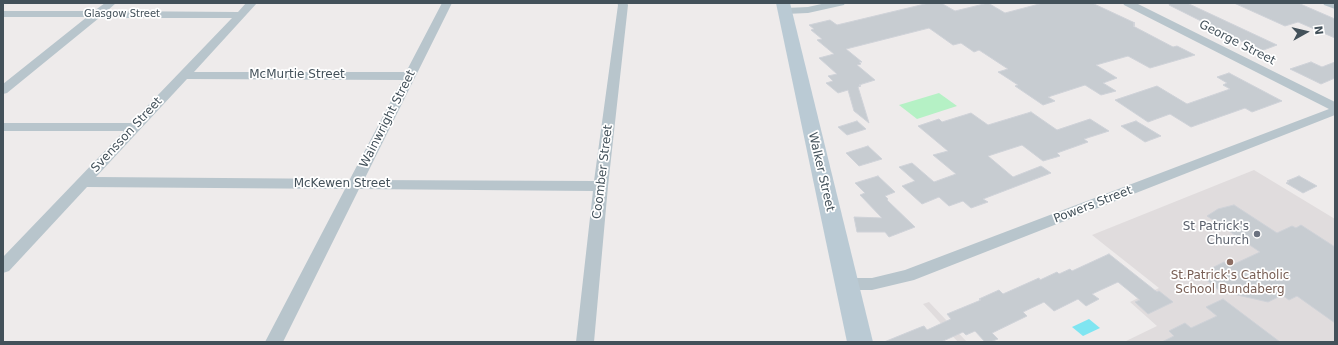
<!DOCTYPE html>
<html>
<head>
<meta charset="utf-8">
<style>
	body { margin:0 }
	#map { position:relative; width:1338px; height:345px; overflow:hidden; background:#eeebeb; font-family:"DejaVu Sans",sans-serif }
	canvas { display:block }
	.frame { position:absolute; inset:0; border:4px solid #43515a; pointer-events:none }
	.north { position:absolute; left:1286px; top:12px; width:40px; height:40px; -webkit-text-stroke:3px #fff; paint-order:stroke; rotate:82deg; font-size:11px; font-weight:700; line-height:16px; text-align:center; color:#43515a }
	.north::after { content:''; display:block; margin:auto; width:14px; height:18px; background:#43515a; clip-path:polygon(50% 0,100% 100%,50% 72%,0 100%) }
</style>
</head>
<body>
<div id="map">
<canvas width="1338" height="345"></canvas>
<div class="frame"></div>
<div class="north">N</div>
</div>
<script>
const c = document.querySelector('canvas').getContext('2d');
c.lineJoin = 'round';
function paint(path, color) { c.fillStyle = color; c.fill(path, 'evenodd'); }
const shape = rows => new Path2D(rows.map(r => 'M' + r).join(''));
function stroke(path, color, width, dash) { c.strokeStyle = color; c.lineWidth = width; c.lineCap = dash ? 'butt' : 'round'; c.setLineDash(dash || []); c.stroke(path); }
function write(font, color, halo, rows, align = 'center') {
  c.font = font + ' "DejaVu Sans",sans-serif'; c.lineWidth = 3.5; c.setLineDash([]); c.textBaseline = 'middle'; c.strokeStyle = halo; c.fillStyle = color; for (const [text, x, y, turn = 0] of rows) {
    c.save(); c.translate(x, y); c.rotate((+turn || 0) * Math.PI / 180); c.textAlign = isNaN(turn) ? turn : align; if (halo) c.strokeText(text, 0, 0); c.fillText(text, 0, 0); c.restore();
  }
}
paint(shape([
	[1254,170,1335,219,1335,342,1124,342,1157,326,1130,302,1159,288,1092,235],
	[929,302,967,342,958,342,923,304]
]), '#e0dcdd');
paint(shape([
	[939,93,957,106,917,119,899,105]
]), '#b5f1c5');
paint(shape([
	[1089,319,1100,328,1083,336,1072,327]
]), '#7fe5f1');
const building = shape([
	[929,3,941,3,955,11,988,3,1005,13,1043,3,1092,3,1135,23,1133,24,1135,25,1133,26,1173,47,1177,46,1195,55,1150,68,1128,56,1096,65,1117,78,1103,83,1116,91,1101,95,1085,85,1048,97,1055,101,1043,105,1015,86,1018,85,998,72,1008,69,979,50,974,52,961,43,953,45,929,28,846,49,862,62,859,62,861,64,857,65,875,80,859,85,861,86,858,87,869,123,854,111,848,90,838,93,826,83,833,81,828,76,837,74,819,58,834,54,817,40,822,39,811,30,814,29,809,25,830,20,837,25,929,3],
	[1170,3,1187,3,1277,45,1261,51,1169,5,1170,3],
	[1234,3,1298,3,1335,19,1335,38,1298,22,1285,26,1234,3],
	[1311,62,1322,67,1335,62,1335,78,1321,84,1290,69,1311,62],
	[1229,73,1282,101,1252,112,1245,108,1191,127,1170,114,1148,122,1115,100,1157,86,1187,104,1230,89,1223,85,1227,83,1217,77,1229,73],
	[1031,112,1057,130,1090,119,1109,131,1084,139,1088,142,1057,153,1060,156,1043,161,1022,145,988,156,1013,177,1041,166,1051,173,983,199,988,202,971,208,963,201,949,206,939,197,922,204,902,186,915,181,899,167,912,163,934,182,956,174,933,155,948,151,918,126,939,119,942,122,971,113,988,125,1031,112],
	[857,121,866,129,847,135,838,127,857,121],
	[1136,121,1161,136,1145,142,1121,126,1136,121],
	[868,146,882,159,859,166,846,153,868,146],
	[878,176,895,192,885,196,888,199,887,200,915,227,889,237,885,232,857,232,854,217,882,218,860,195,865,193,855,183,878,176],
	[1299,176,1317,186,1303,193,1286,183,1289,182,1287,181,1299,176],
	[1234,205,1277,233,1292,226,1296,228,1301,225,1335,247,1335,323,1297,296,1289,300,1282,295,1268,302,1220,291,1204,278,1216,273,1210,269,1224,262,1230,266,1260,252,1207,216,1218,209,1234,205],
	[1109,254,1157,292,1159,291,1173,302,1148,314,1135,302,1140,300,1118,282,1092,294,1099,299,1086,306,1078,299,1054,311,1044,302,1023,312,1027,316,992,333,998,339,990,342,985,342,975,331,966,335,963,332,941,342,884,342,921,327,924,326,927,330,951,319,947,314,981,300,979,299,999,290,1003,294,1039,278,1040,280,1057,272,1059,274,1070,269,1072,271,1109,254],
	[1223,299,1280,342,1162,342,1174,336,1169,331,1185,323,1191,328,1217,316,1206,307,1223,299]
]);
paint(building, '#c7ccd1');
stroke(building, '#cfd2d8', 1);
paint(shape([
	[105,3,116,3,107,11,238,12,246,3,257,3,194,72,406,72,442,3,452,3,364,180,594,181,618,5,617,3,627,3,628,5,608,186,594,342,576,342,593,191,359,189,283,342,265,342,345,189,87,187,9,271,3,273,3,257,124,131,3,131,3,123,131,123,232,18,99,18,7,93,3,94,3,84,87,17,3,17,3,11,94,11,105,3],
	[187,79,402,80,350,179,96,177,187,79],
	[826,3,845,3,844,5,808,13,785,14,780,11,785,8,808,7,826,3],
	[1123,3,1136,3,1335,102,1335,115,914,280,872,290,847,290,841,288,839,284,841,280,847,278,872,278,905,270,1329,109,1124,5,1123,3],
	[1323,3,1335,3,1335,9,1324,5,1323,3]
]), '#b8c5cc');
paint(shape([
	[776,3,790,3,873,342,847,342,776,3]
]), '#bacad4');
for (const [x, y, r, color] of [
	[1257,234,4,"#6b7280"],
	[1230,262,4,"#8d6e63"]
]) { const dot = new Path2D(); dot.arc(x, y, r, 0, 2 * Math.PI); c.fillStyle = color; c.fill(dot); stroke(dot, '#fff', 1.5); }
write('10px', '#43515a', '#fff', [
	["Glasgow Street",122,14]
]);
write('12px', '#43515a', '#fff', [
	["George Street",1237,43,27],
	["McMurtie Street",297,75],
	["Wainwright Street",388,119,-63],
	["Svensson Street",127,135,-47],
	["Coomber Street",603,172,-83],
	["Walker Street",821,172,77],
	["McKewen Street",342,184],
	["Powers Street",1093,205,-21]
]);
write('12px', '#5b616d', '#fff', [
	["St Patrick's",1249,227],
	["Church",1249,241]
], 'right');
write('12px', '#785e54', '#fff', [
	["St.Patrick's Catholic",1230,276],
	["School Bundaberg",1230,290]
]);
</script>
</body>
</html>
